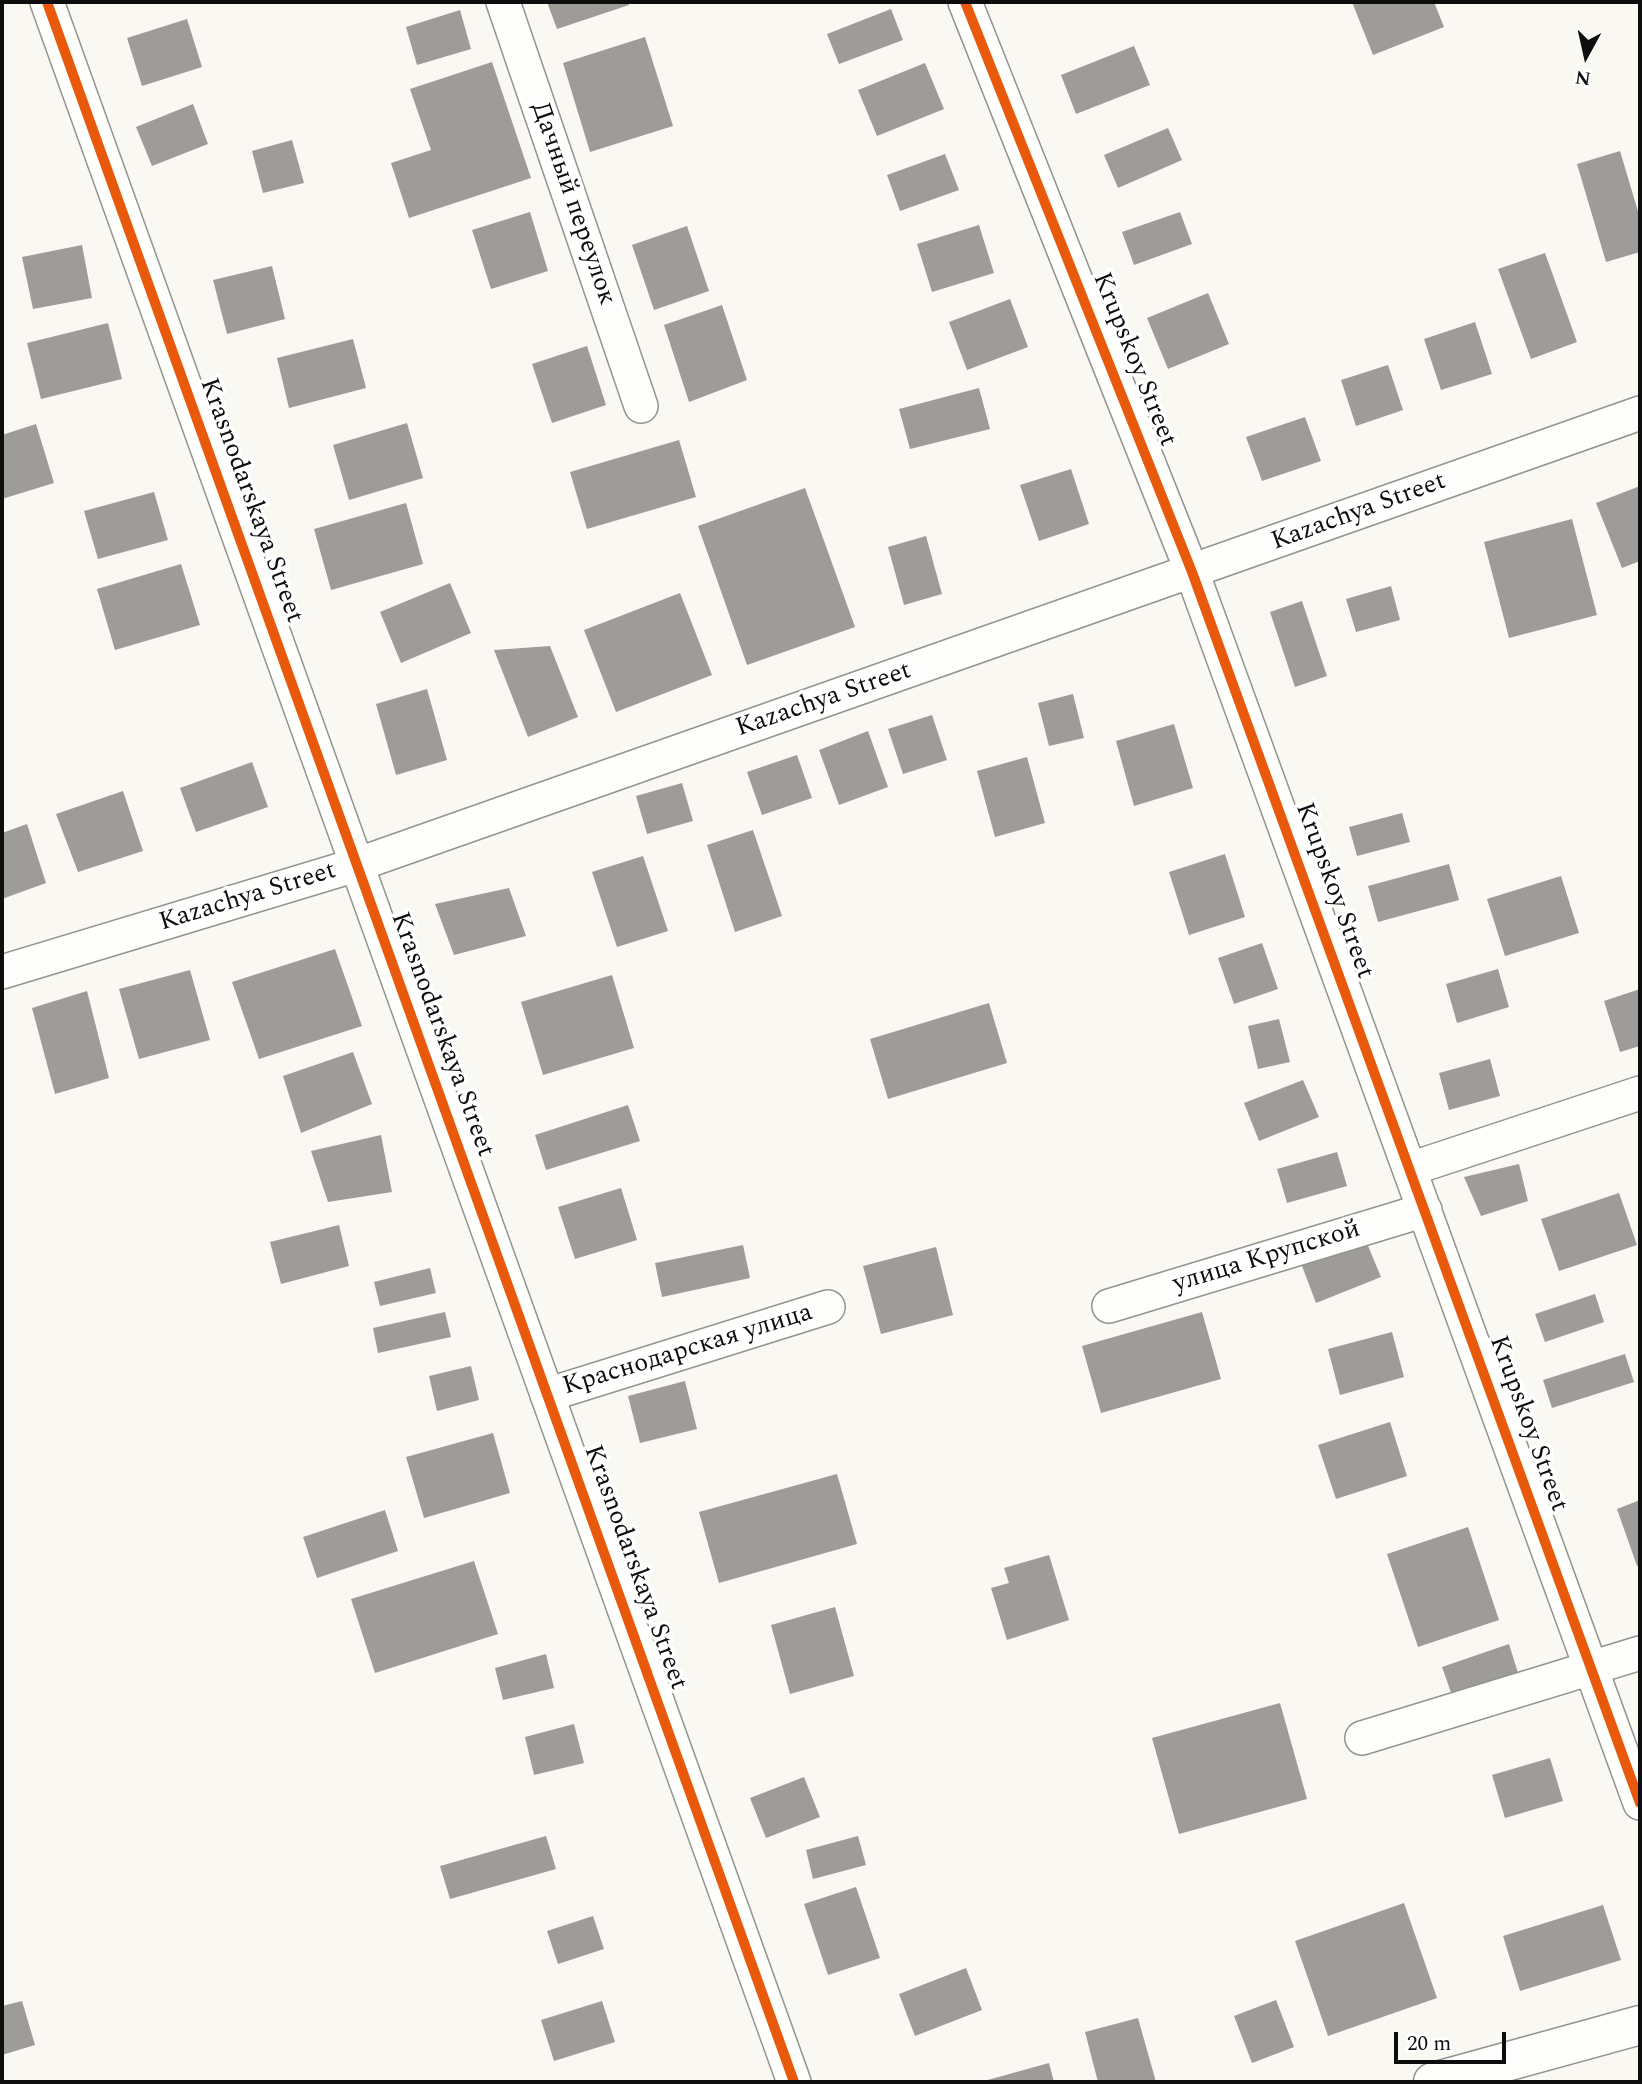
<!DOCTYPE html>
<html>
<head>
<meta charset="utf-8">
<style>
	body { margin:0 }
	#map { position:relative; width:1642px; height:2084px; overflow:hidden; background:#faf8f2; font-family:Spectral,serif }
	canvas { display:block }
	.frame { position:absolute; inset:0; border:4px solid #0d0d0d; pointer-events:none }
	.north { position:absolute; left:1551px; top:21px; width:70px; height:70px; -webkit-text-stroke:5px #fff; paint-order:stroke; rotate:188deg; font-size:19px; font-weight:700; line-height:28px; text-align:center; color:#0d0d0d }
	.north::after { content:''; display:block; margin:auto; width:24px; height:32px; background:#0d0d0d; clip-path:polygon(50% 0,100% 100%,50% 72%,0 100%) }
	.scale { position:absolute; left:1394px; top:2032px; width:112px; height:32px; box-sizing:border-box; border:4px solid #0d0d0d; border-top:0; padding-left:9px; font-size:21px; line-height:24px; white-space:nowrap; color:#0d0d0d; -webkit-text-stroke:5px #fff; paint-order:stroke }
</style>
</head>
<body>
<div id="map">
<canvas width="1642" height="2084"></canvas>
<div class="frame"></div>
<div class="north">N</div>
<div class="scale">20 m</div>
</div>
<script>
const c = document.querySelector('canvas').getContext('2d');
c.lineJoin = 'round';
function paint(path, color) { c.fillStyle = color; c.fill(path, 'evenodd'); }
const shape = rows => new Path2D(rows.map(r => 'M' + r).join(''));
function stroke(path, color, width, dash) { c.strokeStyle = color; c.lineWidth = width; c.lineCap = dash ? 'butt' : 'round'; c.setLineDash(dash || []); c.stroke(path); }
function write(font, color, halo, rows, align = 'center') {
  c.font = font + ' Spectral,serif'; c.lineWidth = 7; c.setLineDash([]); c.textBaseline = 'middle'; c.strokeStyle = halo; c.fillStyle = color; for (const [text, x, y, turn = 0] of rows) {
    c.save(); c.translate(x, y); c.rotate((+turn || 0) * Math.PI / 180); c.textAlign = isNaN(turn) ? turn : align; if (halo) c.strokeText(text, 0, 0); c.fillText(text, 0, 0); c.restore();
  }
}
paint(shape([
	[547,2,628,2,629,5,557,29],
	[1352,2,1434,2,1444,27,1373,55],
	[891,9,903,40,839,64,827,34],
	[460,10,471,49,417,65,406,27],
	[187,19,202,67,142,86,127,38],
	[645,37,673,126,590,152,563,63],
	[1134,46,1150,85,1076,114,1061,75],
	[492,62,531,178,409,218,391,163,431,150,410,89],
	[925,63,944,109,877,136,858,90],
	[193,104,208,144,152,166,136,127],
	[1168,128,1182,160,1118,188,1104,155],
	[292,140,304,183,263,193,252,151],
	[1620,151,1640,218,1640,252,1606,262,1577,164],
	[945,154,959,190,900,211,887,175],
	[530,212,548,271,491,289,472,230],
	[1180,212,1192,244,1134,265,1122,232],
	[979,225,994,273,932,292,917,244],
	[687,226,709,291,654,310,632,245],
	[82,245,92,298,33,309,22,257],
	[1545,253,1577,342,1531,359,1498,269],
	[272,266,285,319,227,334,213,280],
	[1208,293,1229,344,1168,369,1147,318],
	[1010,299,1028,347,967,370,949,322],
	[722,305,747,380,689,402,664,325],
	[1475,322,1492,374,1441,390,1424,339],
	[108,323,122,379,41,399,27,343],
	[353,339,366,388,289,408,277,358],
	[587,346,606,405,552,423,532,364],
	[1388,365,1403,410,1356,426,1341,380],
	[979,388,990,429,910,449,899,409],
	[1305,417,1321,461,1262,481,1246,437],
	[407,423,423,478,349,500,333,445],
	[36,424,54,483,2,499,2,435],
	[679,440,696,497,587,529,570,472],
	[1071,469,1089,524,1039,541,1020,485],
	[1640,486,1640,561,1622,568,1596,503],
	[805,488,855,627,747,665,698,526],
	[154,492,168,540,98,559,84,511],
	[406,503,423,564,331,590,314,529],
	[1572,519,1597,615,1509,638,1484,542],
	[926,536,942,594,904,605,888,547],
	[181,564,200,625,115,650,97,589],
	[450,583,471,633,401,663,380,612],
	[1391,586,1400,620,1356,632,1346,599],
	[680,593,712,675,616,712,584,630],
	[1302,601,1327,676,1295,687,1270,612],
	[550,646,578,717,528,737,494,650],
	[427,689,447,760,396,775,376,704],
	[1073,694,1084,738,1049,746,1038,703],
	[932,715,947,760,903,774,888,729],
	[1174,724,1193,788,1134,806,1116,741],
	[868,731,888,787,839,805,819,750],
	[797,755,812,798,762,815,747,772],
	[1027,757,1045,823,995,837,977,771],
	[252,762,268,807,196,832,180,788],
	[682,783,693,821,647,834,636,796],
	[123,791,143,851,78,872,56,814],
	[1402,813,1410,842,1357,856,1349,827],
	[27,824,46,883,2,899,2,833],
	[753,830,782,916,735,932,707,845],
	[1225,854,1245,917,1189,935,1169,872],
	[643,856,668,931,617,947,592,872],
	[1449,864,1459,900,1378,922,1368,886],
	[1561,876,1579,933,1505,956,1487,899],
	[509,888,526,936,454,955,435,904],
	[1262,943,1278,989,1234,1004,1218,958],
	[335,949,362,1026,259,1059,232,982],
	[1498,969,1509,1007,1457,1023,1446,984],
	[190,970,210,1040,139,1059,119,989],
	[612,975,634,1048,543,1075,521,1002],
	[1640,989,1640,1046,1620,1052,1604,1001],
	[87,991,109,1078,55,1094,32,1008],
	[989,1003,1007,1063,888,1099,870,1039],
	[1279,1019,1290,1062,1258,1069,1248,1026],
	[353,1052,372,1104,301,1133,283,1076],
	[1490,1059,1500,1096,1449,1110,1439,1073],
	[1303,1080,1319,1117,1259,1141,1244,1103],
	[628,1105,640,1141,546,1170,535,1135],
	[381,1135,392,1192,328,1202,311,1151],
	[1337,1152,1347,1186,1287,1203,1277,1169],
	[1519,1164,1528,1201,1481,1216,1464,1177],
	[621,1188,637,1240,575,1259,558,1207],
	[1619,1193,1637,1245,1559,1271,1541,1219],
	[339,1225,349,1266,281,1284,270,1242],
	[1366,1241,1381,1277,1316,1303,1302,1266],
	[743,1245,750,1278,662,1297,655,1263],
	[936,1247,953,1315,881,1334,863,1266],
	[430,1268,436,1293,380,1306,374,1282],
	[1595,1294,1604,1322,1545,1342,1535,1314],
	[445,1312,451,1337,378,1353,373,1328],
	[1202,1312,1221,1379,1101,1413,1082,1346],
	[1392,1332,1404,1377,1340,1395,1328,1349],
	[1625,1354,1634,1382,1552,1408,1543,1380],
	[471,1366,479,1400,437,1411,429,1376],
	[685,1381,697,1429,640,1443,628,1396],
	[1390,1422,1407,1476,1336,1499,1318,1445],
	[493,1433,510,1493,424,1518,406,1457],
	[837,1474,857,1544,719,1583,699,1512],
	[1640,1500,1640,1565,1637,1566,1617,1509],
	[385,1510,398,1551,317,1578,303,1537],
	[1468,1527,1499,1620,1418,1647,1387,1554],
	[1049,1555,1069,1620,1007,1640,991,1588,1009,1583,1004,1568],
	[474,1561,498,1634,375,1673,351,1599],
	[835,1607,854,1676,790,1694,771,1625],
	[1509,1644,1519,1676,1453,1698,1442,1667],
	[546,1654,554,1688,503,1700,495,1668],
	[1280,1703,1307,1799,1179,1834,1152,1738],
	[574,1724,584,1763,534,1775,525,1737],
	[1550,1758,1563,1801,1505,1818,1492,1775],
	[804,1777,820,1817,766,1838,750,1798],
	[546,1836,556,1869,450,1899,440,1866],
	[858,1836,866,1865,813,1879,806,1850],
	[856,1887,880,1958,828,1975,804,1904],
	[1404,1903,1437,1998,1328,2036,1295,1941],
	[1603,1905,1621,1960,1520,1991,1503,1936],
	[593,1916,604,1949,558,1964,547,1931],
	[966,1968,982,2010,915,2036,899,1994],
	[1276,2000,1294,2047,1252,2063,1234,2016],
	[22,2001,35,2045,2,2055,2,2006],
	[602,2001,615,2042,554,2061,541,2020],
	[1138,2018,1156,2082,1098,2082,1085,2032],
	[1049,2063,1054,2082,984,2082,984,2081]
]), '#9e9c98');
const minor = shape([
	[47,2,794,2082],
	[503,2,641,406],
	[965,2,1192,572,1640,1803],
	[2,972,356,865,1640,413],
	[1410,1169,1640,1093],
	[1109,1306,1425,1210],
	[547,1395,828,1307],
	[1362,1738,1640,1653]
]);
const tertiary = shape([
	[1433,2082,1640,2025]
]);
stroke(minor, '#949390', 36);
stroke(tertiary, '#949390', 41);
stroke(minor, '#fefefd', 33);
stroke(tertiary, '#fefefd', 38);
stroke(shape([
	[47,2,794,2082],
	[965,2,1192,572,1640,1803]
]), '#e8590c', 10);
write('26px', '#0d0d0d', '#fff', [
	["Дачный переулок",572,204,71],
	["Krupskoy Street",1133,360,68],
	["Krasnodarskaya Street",250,501,70],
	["Kazachya Street",1359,513,-20],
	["Kazachya Street",824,701,-19],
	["Krupskoy Street",1333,891,70],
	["Kazachya Street",248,898,-17],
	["Krasnodarskaya Street",441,1035,70],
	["улица Крупской",1267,1258,-17],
	["Краснодарская улица",688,1351,-17],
	["Krupskoy Street",1527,1424,70],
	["Krasnodarskaya Street",634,1568,70]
]);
</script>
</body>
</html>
